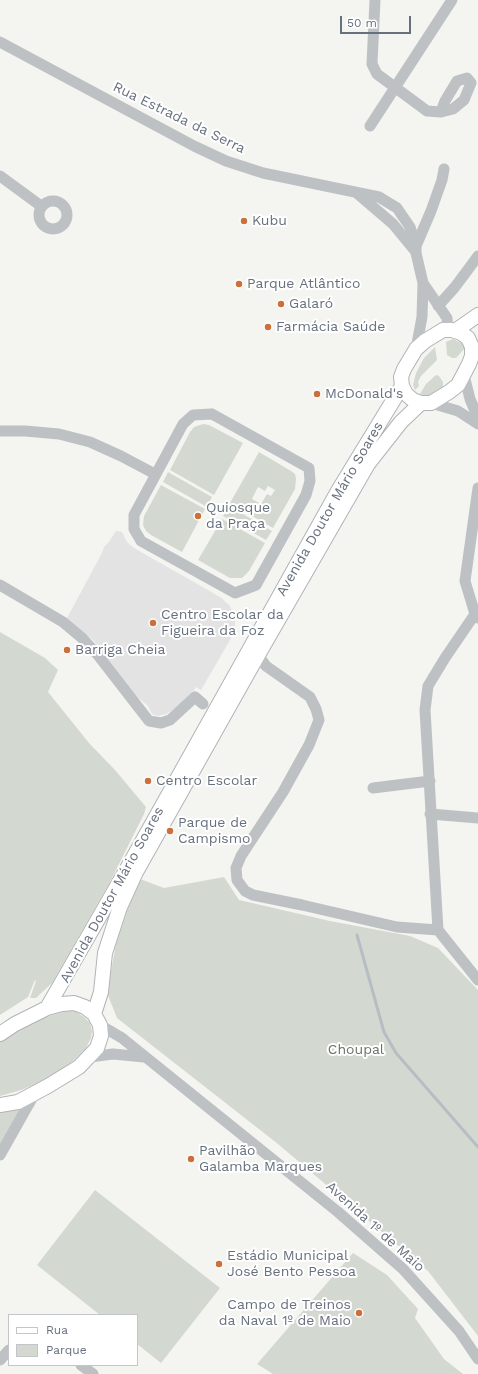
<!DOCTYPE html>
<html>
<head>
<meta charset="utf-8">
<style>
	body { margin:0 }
	#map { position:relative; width:478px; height:1374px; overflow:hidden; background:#f4f4f1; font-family:"Work Sans",sans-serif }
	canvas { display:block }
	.legend { position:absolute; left:8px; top:1314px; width:130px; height:52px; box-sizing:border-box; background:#fff; border:1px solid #c2c6cb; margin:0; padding:5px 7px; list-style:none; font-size:12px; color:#67717e }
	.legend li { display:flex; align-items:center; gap:8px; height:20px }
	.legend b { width:20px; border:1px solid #c2c6cb }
	.scale { position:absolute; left:340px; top:16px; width:71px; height:18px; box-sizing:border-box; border:2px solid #67717e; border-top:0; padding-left:5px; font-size:12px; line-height:14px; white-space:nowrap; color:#67717e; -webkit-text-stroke:3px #fff; paint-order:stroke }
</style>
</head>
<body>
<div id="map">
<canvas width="478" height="1374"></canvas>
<ul class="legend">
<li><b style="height:5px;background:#fff"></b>Rua</li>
<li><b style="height:11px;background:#d3d9d1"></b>Parque</li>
</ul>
<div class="scale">50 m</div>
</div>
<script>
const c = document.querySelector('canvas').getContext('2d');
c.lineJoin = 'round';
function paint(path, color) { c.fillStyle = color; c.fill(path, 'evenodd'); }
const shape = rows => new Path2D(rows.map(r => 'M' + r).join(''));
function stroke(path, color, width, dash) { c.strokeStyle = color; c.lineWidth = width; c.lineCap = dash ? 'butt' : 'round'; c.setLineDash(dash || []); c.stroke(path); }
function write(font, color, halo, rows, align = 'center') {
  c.font = font + ' "Work Sans",sans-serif'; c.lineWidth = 4; c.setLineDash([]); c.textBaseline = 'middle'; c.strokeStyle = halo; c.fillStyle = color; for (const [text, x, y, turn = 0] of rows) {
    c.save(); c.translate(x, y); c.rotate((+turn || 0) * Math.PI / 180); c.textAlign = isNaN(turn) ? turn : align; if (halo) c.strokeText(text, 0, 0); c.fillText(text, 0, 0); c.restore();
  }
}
paint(shape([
	[116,531,122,532,127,542,134,548,220,597,230,606,235,618,235,626,230,640,201,690,196,687,191,695,173,710,166,714,158,716,152,714,148,706,135,695,93,640,66,620,102,553,104,547,109,542]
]), '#e2e3e2');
paint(shape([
	[453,339,463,344,465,348,456,358,452,358,447,355,446,342],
	[435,347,437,360,421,376,418,382,419,386,415,390,413,385,416,373,424,358],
	[436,375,439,376,443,382,443,389,432,395,426,396,420,394,426,384],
	[203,424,209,425,243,443,214,495,170,470,190,432,194,427],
	[259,452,291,471,295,474,296,479,295,489,273,528,230,503],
	[268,486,275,490,271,496,267,494,261,504,252,499,258,487,265,491],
	[168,472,212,497,207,507,163,482],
	[161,485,205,509,182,552,151,535,146,531,143,525,144,516],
	[229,506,272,531,266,540,223,516],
	[222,519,265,543,249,571,242,578,230,578,198,560],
	[0,632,45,658,58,670,48,692,89,743,115,770,146,807,144,814,111,880,52,983,36,998,30,998,36,981,35,980,28,997,0,1015],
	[224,877,239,900,330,921,410,936,438,948,478,990,478,1336,428,1271,278,1144,117,1018,107,993,116,944,130,902,140,879,164,888],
	[67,1011,75,1011,84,1017,90,1023,92,1031,91,1038,86,1048,71,1063,43,1081,21,1090,0,1096,0,1040,8,1035,42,1018],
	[23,1106,0,1144,0,1112],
	[95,1190,220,1288,161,1363,137,1344,137,1315,100,1315,37,1265],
	[353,1253,387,1275,418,1309,415,1318,444,1359,463,1374,273,1374,257,1364]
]), '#d3d9d1');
stroke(shape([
	[357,935,384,1032,396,1053,478,1147]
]), '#b6bec3', 3);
const major = shape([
	[443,330,452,330,461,333,468,338,472,347,472,356,469,364,458,385,449,392,431,403,421,403,413,400,406,394,402,386,401,377,404,369,416,349,425,341,443,330],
	[455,331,478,315],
	[47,1008,128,867,338,491,402,386],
	[94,1014,101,992,105,953,120,907,136,872,258,655,368,464,401,422,421,403],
	[0,1034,15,1024,47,1008,62,1004,74,1003,85,1007,94,1014,100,1025,101,1036,97,1048,79,1067,48,1086,18,1102,0,1105]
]);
stroke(major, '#b0b3b7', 16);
stroke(shape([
	[375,0,372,64,377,74,427,111,441,112,453,109,464,100,471,83,467,78,457,81,445,101,441,112],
	[0,42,194,146,226,161,263,173,379,197,397,208,410,227,416,246,416,253,423,283,422,317,416,349],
	[370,126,452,0],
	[0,176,41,206],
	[358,194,393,224,416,252],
	'39 215a14 14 0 1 1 28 0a14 14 0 1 1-28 0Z',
	[416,246,431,211,442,180,444,169],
	[423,283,447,318,448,330],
	[438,306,455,287,478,256],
	[464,375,470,399,478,418],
	[431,403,458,411,478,424],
	[212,414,309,468,310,481,306,495,256,585,235,593,141,541,134,529,134,515,183,424,193,415,212,414],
	[0,431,25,431,59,434,90,442,121,456,155,474],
	[478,488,465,581,475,614,478,618],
	[0,585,63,622,82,638,97,654,149,721,161,723,170,720,195,697,203,704],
	[478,613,475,614,445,658,428,686,425,710,438,930,478,980],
	[258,655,266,666,310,697,316,709,319,720,309,745,283,792,241,856,236,868,237,880,245,891,253,895,302,905,397,927,438,930],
	[373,788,430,781],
	[430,814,478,818],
	[100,1025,122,1038,338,1212,403,1269,459,1331,478,1359],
	[90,1057,113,1054,144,1057],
	[0,1155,35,1093],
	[0,1360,9,1350],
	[81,1365,93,1374]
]), '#bec1c4', 11);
stroke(major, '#fff', 14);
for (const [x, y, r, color] of [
	[244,221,4,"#cb703b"],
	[239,284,4,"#cb703b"],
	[281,304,4,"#cb703b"],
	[268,327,4,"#cb703b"],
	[317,394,4,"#cb703b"],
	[198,516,4,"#cb703b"],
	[153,623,4,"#cb703b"],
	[67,650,4,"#cb703b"],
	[148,781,4,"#cb703b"],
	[170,831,4,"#cb703b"],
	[191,1159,4,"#cb703b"],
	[219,1264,4,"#cb703b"],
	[359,1313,4,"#cb703b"]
]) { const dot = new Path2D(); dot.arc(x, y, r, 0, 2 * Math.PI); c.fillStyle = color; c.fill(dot); stroke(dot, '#fff', 1.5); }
write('14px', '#67717e', '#fff', [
	["Rua Estrada da Serra",179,118,26],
	["Avenida Doutor Mário Soares",330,509,-60],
	["Avenida Doutor Mário Soares",112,895,-61],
	["Avenida 1º de Maio",375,1227,42]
]);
write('14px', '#67717e', '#fff', [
	["Kubu",252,221],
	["Parque Atlântico",247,284],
	["Galaró",289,304],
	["Farmácia Saúde",276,327],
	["McDonald's",325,394],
	["Quiosque",206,508],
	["da Praça",206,524],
	["Centro Escolar da",161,615],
	["Figueira da Foz",161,631],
	["Barriga Cheia",75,650],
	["Centro Escolar",156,781],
	["Parque de",178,823],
	["Campismo",178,839],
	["Pavilhão",199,1151],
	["Galamba Marques",199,1167],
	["Estádio Municipal",227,1256],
	["José Bento Pessoa",227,1272],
	["Campo de Treinos",351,1305,"right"],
	["da Naval 1º de Maio",351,1321,"right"]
], 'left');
write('14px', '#667665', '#fff', [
	["Choupal",356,1050]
]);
</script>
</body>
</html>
